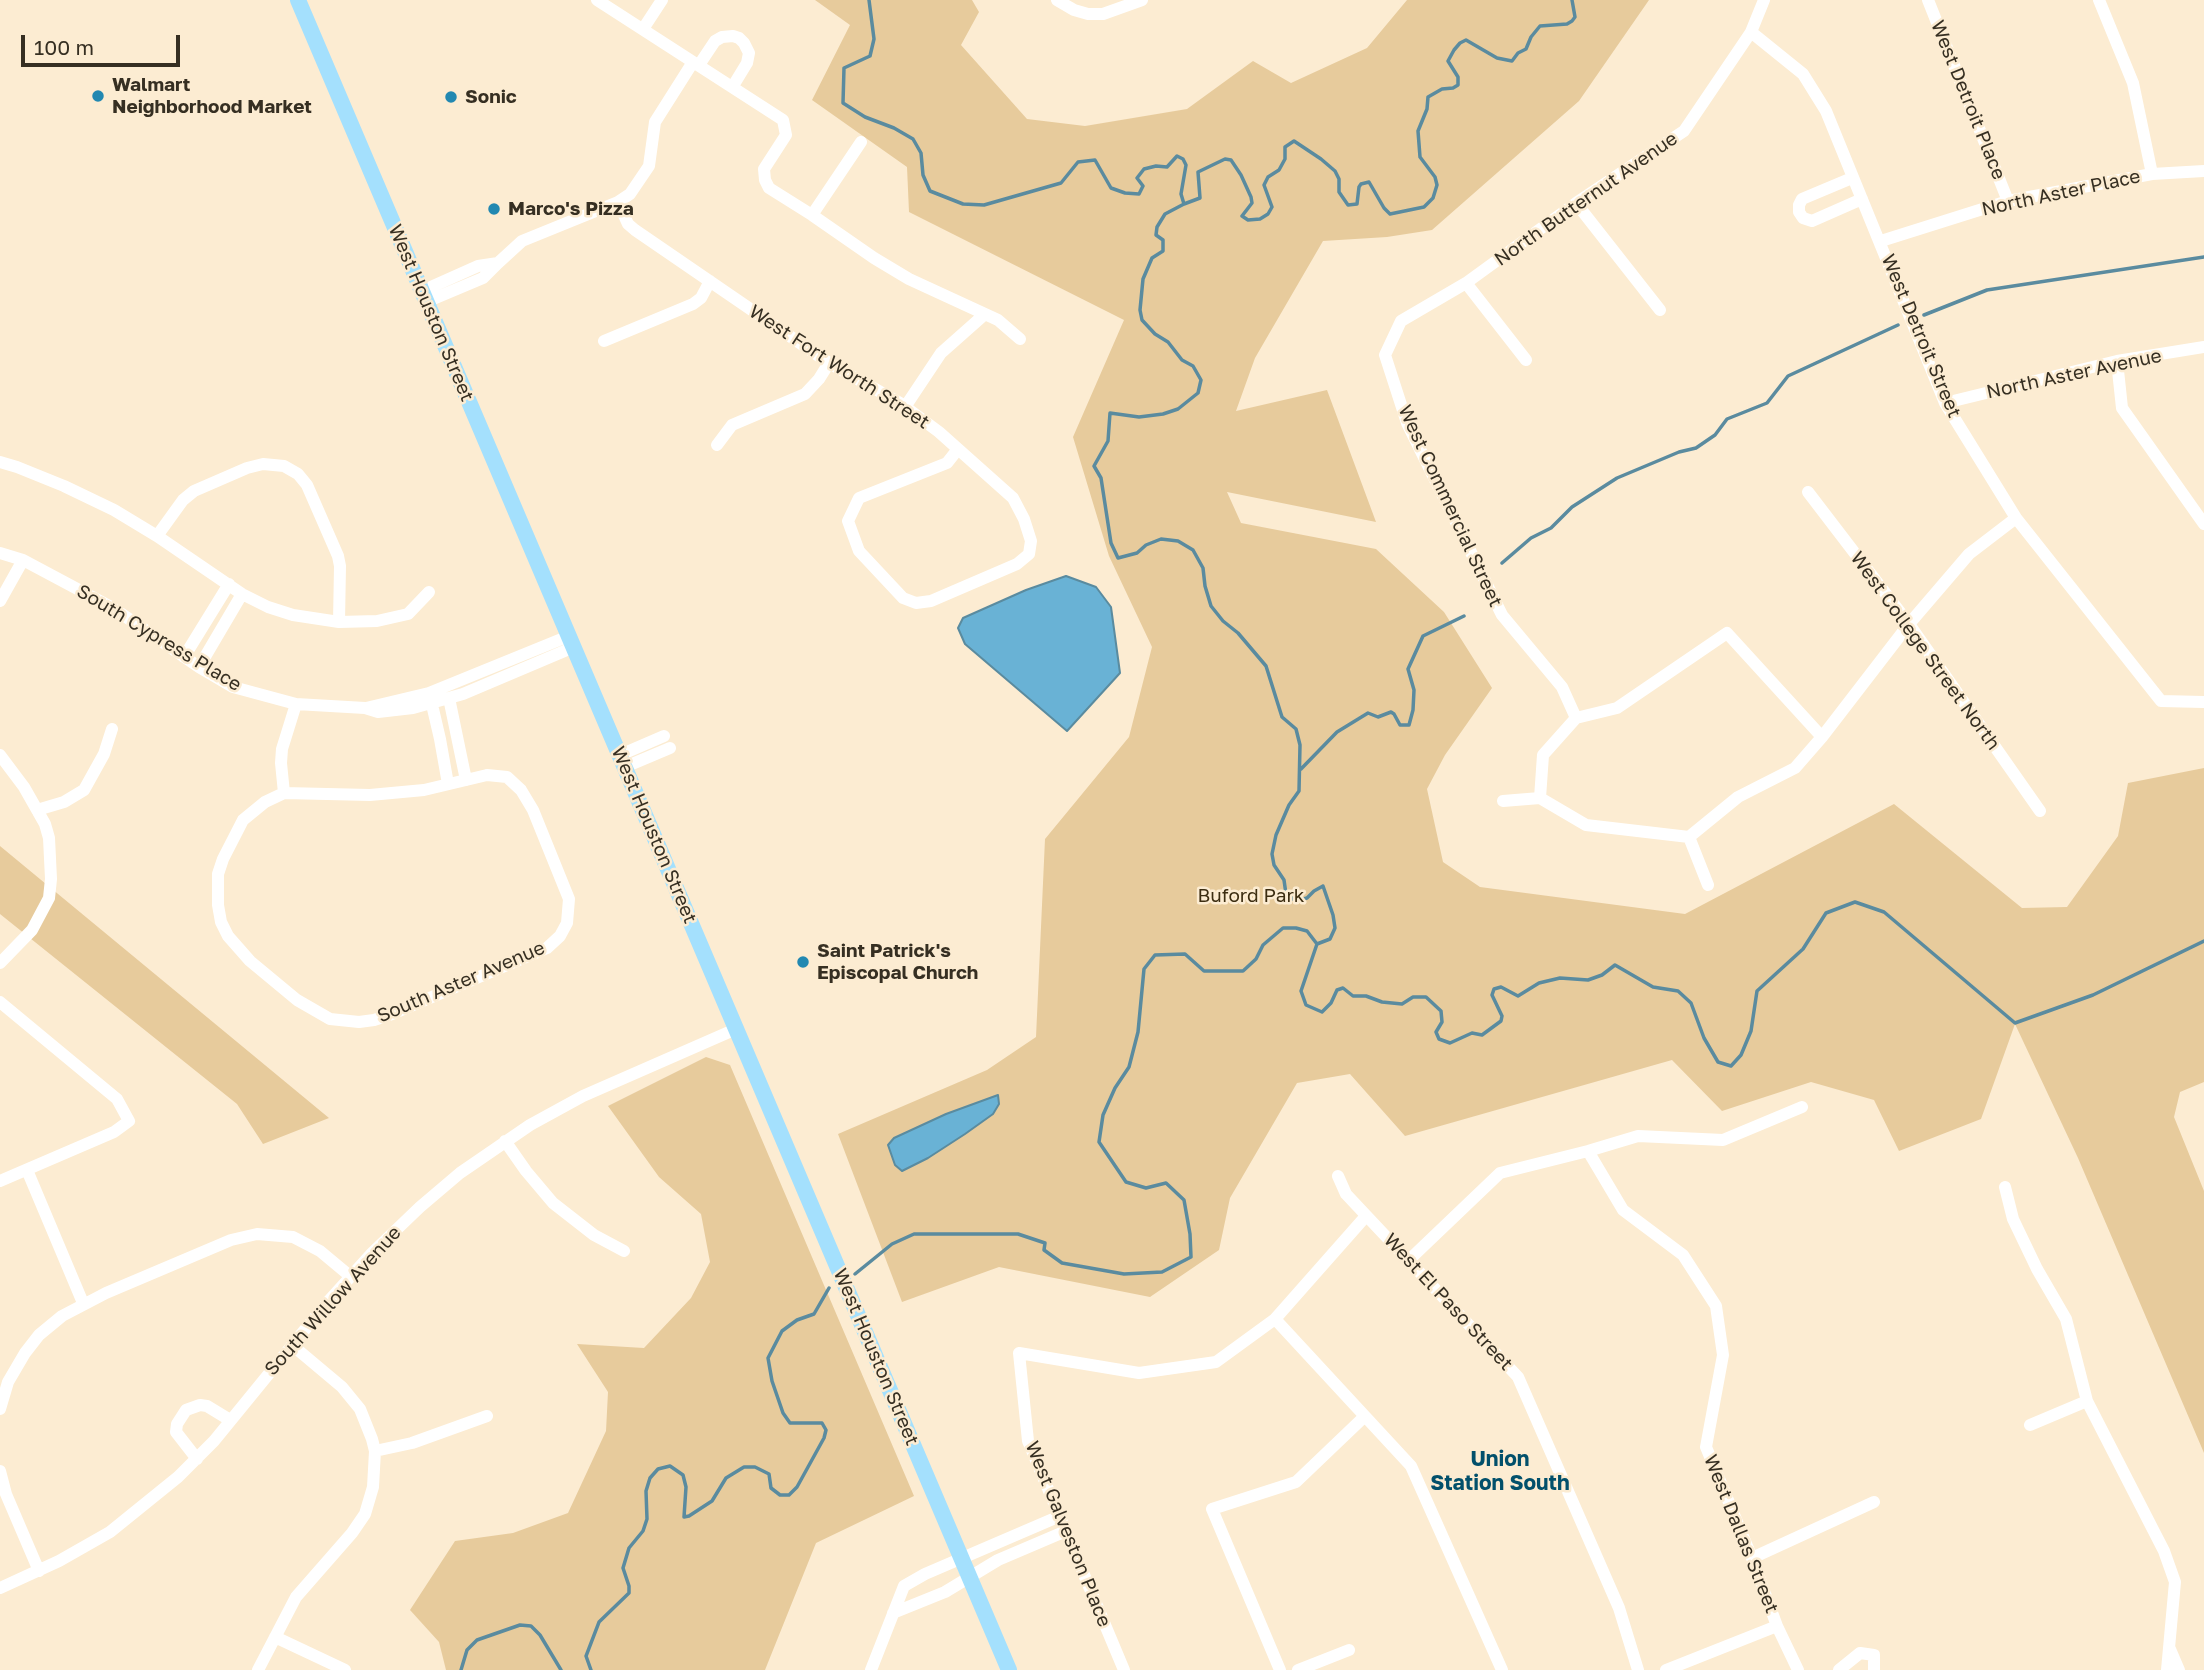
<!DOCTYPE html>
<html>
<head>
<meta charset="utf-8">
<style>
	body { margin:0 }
	#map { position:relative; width:2204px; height:1670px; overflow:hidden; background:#fcecd2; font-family:"Golos Text",sans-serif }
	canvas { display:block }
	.scale { position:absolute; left:21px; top:35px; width:159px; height:32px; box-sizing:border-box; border:4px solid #362f22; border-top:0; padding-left:9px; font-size:21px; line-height:24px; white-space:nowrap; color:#362f22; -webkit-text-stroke:5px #fcecd2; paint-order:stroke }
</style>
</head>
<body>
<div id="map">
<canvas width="2204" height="1670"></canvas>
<div class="scale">100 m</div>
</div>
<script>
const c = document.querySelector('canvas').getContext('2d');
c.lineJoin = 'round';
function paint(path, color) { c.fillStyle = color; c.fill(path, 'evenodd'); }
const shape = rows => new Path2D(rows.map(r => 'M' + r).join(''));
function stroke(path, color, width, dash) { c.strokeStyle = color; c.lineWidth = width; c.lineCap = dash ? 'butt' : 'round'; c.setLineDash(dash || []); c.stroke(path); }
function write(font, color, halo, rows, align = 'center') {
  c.font = font + ' "Golos Text",sans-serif'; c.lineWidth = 5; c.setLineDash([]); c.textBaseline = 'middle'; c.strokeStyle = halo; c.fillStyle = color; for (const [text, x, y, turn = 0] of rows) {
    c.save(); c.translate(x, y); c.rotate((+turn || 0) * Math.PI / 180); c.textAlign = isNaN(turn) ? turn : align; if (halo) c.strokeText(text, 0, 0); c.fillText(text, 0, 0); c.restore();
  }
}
paint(shape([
	[815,0,972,0,979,12,961,45,1027,119,1085,126,1187,109,1253,61,1291,83,1367,48,1407,0,1649,0,1579,101,1432,230,1387,237,1323,241,1255,358,1236,411,1327,390,1376,522,1227,492,1241,523,1376,549,1444,612,1492,688,1445,755,1427,789,1443,862,1480,887,1685,914,1894,804,2022,908,2067,907,2118,836,2128,783,2204,768,2204,1082,2180,1092,2174,1117,2204,1191,2204,1453,2078,1158,2015,1024,1981,1119,1899,1151,1874,1100,1811,1082,1722,1111,1672,1060,1405,1136,1350,1074,1297,1083,1230,1198,1219,1250,1150,1297,999,1267,902,1302,838,1134,987,1070,1036,1037,1045,839,1129,737,1152,647,1109,556,1073,437,1124,320,909,212,907,167,812,100,850,25],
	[0,846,329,1118,263,1144,237,1104,0,914],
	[706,1057,730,1065,914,1496,816,1543,765,1670,446,1670,439,1642,410,1610,455,1541,513,1533,568,1513,606,1431,608,1392,577,1344,644,1348,691,1298,710,1262,701,1214,659,1177,608,1106]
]), '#e7cb9c');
const water = shape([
	[1066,576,1096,587,1111,607,1120,673,1067,731,965,644,958,628,963,618,1026,590,1066,576],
	[998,1095,999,1104,993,1114,965,1134,928,1158,902,1171,895,1165,888,1145,894,1138,946,1114,998,1095]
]);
paint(water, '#69b2d5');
stroke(water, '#5a8b9f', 2);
stroke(shape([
	[1184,204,1200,198,1198,172,1225,159,1231,160,1241,175,1251,197,1252,203,1242,216,1248,220,1260,219,1268,214,1272,207,1264,185,1268,177,1279,170,1285,159,1285,147,1294,141,1321,159,1335,171,1339,179,1339,192,1348,205,1357,204,1359,187,1361,184,1369,182,1384,208,1390,214,1424,207,1433,198,1437,185,1435,177,1420,157,1418,131,1427,109,1428,97,1442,89,1453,88,1458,85,1458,77,1448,61,1454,50,1460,43,1466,40,1497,58,1512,61,1518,53,1526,49,1531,37,1540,26,1567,24,1572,21,1575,17,1572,0],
	[1924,315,1987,290,2204,257],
	[1502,563,1531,538,1551,528,1572,507,1617,478,1679,452,1696,448,1715,435,1727,419,1767,403,1788,376,1898,325],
	[1301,769,1337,732,1368,713,1378,717,1391,712,1394,714,1400,725,1409,725,1413,710,1414,690,1408,669,1423,636,1464,616],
	[1317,944,1301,991,1306,1005,1322,1012,1331,1003,1337,990,1343,988,1353,996,1366,996,1382,1002,1402,1004,1413,997,1426,997,1441,1011,1442,1022,1436,1032,1439,1039,1450,1043,1472,1033,1482,1035,1501,1021,1502,1016,1492,995,1494,989,1501,987,1518,996,1539,983,1560,978,1588,980,1602,975,1615,965,1653,987,1678,991,1691,1003,1704,1038,1718,1062,1731,1066,1741,1055,1751,1031,1757,991,1803,949,1826,913,1855,902,1884,912,2015,1023,2093,995,2204,941],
	[855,1274,892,1244,914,1234,1018,1234,1045,1243,1044,1250,1062,1263,1124,1274,1162,1272,1191,1257,1190,1234,1184,1200,1166,1183,1146,1188,1126,1182,1099,1142,1103,1115,1115,1088,1129,1067,1138,1032,1144,969,1155,955,1185,954,1204,971,1243,971,1256,959,1263,945,1283,928,1296,928,1307,931,1317,944,1330,939,1335,928,1333,915,1323,886,1314,891,1307,898,1296,901,1286,894,1284,880,1274,865,1272,854,1276,835,1289,805,1299,791,1300,745,1296,729,1282,717,1266,666,1238,633,1223,621,1211,606,1205,586,1203,568,1193,550,1178,541,1161,539,1146,545,1137,553,1118,558,1111,543,1101,478,1094,466,1108,441,1110,413,1139,417,1163,414,1178,409,1198,393,1201,380,1193,366,1182,360,1168,342,1155,334,1142,320,1140,310,1143,279,1152,258,1163,251,1163,240,1156,235,1157,227,1165,214,1184,204,1181,194,1186,165,1183,159,1177,156,1167,167,1156,166,1144,169,1137,178,1143,186,1139,194,1125,193,1111,188,1095,160,1078,162,1061,183,984,205,963,204,930,191,923,175,921,153,913,139,894,128,865,117,843,103,844,68,870,56,874,39,869,0],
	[461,1670,467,1650,477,1640,520,1625,531,1626,540,1635,561,1670],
	[591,1670,586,1656,599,1622,629,1593,629,1586,623,1568,629,1548,643,1531,647,1519,646,1491,650,1478,658,1469,670,1466,683,1475,686,1487,684,1517,689,1516,712,1501,726,1478,744,1467,755,1467,769,1474,771,1488,780,1495,789,1495,797,1487,824,1438,826,1430,822,1423,790,1423,783,1413,772,1381,768,1358,782,1331,797,1320,814,1314,829,1288]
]), '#5a8b9f', 3.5);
stroke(shape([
	[597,0,783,120,786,135,764,169,765,180,769,188,812,215,874,258,909,279,998,320,1020,339],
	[1057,0,1074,10,1088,14,1103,14,1142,0],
	[1928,0,2008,201],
	[2099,0,2133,83,2152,174],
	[643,29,662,0],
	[1751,32,1803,74,1826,111,1945,403,2016,518,2161,701,2204,702],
	[699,65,715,41,722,37,733,36,739,38,744,43,749,53,747,63,733,86],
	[1852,178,1802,199,1799,205,1799,212,1803,218,1812,221,1862,199],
	[618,202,628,224,635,230,829,363,900,403,939,432,1013,498,1024,519,1031,541,1029,554,1017,564,931,601,916,603,903,598,859,551,848,521,859,498,947,463,958,449],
	[1576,203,1660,310],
	[812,215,861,142],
	[1881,241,2008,201,2152,174,2204,171],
	[498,263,522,241,618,202,630,194,649,166,655,122,693,62],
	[1466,283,1526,360],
	[422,291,478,266,498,263,483,278,426,302],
	[604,341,693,304,701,298,710,281],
	[2117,361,2122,408,2204,524],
	[1945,403,2117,361,2204,347],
	[905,407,941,353,985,314],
	[717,445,732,425,805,394,819,379,829,363],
	[0,462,17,467,64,486,114,510,157,536,242,594,268,607,293,615,339,622,377,621,408,614,429,592],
	[1808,492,1909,624,2040,811],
	[157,536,183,500,194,491,247,468,263,464,284,466,298,474,307,485,338,556,340,566,339,622],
	[0,553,23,560,113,608,199,667,233,687,296,704,365,708,378,712,413,708,463,694,574,647],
	[0,601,23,560],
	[184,657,229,584],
	[199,667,242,594],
	[430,696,440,739,448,784],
	[449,698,466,780],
	[366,708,429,693,569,636],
	[1576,718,1562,687,1502,615,1407,423,1385,355,1401,321,1466,283,1576,203,1684,131,1751,32,1764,0],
	[0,755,24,787,45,824,49,838,51,879,49,898,32,930,0,963],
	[620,755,664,736],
	[625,767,670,748],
	[487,775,507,777,521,790,533,810,569,899,567,923,560,936,547,948,392,1014,374,1020,359,1022,330,1019,297,1000,250,961,228,936,221,922,218,905,218,874,223,859,243,820,265,802,284,793,370,795,424,790,487,775],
	[284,793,281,763,282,749,296,704],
	[1540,798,1543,755,1576,718,1617,708,1727,633,1822,737],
	[1503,801,1540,798,1586,825,1689,837,1738,797,1795,768,1822,737,1909,624,1969,554,2016,518],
	[37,810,64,802,84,790,104,754,112,729],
	[1689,837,1708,885],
	[0,1002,117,1099,129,1121,114,1132,0,1181],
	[505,1141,526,1171,553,1203,594,1235,624,1251],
	[1588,1151,1623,1210,1683,1255,1716,1306,1723,1355,1706,1447,1752,1558,1777,1626,1798,1670],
	[27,1170,83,1303],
	[1338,1176,1346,1194,1518,1377,1619,1608,1638,1670],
	[2005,1187,2013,1219,2037,1269,2066,1319,2087,1401,2164,1551,2175,1582,2167,1670],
	[1410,1259,1500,1173,1588,1151,1638,1136,1723,1140,1802,1107],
	[1275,1319,1411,1466,1502,1670],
	[0,1409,8,1382,25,1353,39,1335,62,1316,106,1293,231,1240,257,1234,293,1237,320,1251,350,1276],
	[2030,1425,2087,1401],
	[375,1451,412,1443,487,1416],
	[197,1459,176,1432,177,1424,186,1410,200,1405,207,1406,230,1420],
	[0,1471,6,1494,39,1571],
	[1752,1558,1874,1502],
	[0,1588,59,1561,110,1532,178,1477,214,1441,325,1305,372,1253,420,1207,460,1173,530,1125,583,1096,736,1029],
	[893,1613,945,1592,998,1560,1066,1531],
	[275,1637,345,1670],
	[2170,1649,2179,1670],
	[258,1670,296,1597,352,1533,365,1514,373,1487,375,1451,372,1439,360,1409,342,1387,292,1345],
	[871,1670,904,1586,925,1574,1060,1516],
	[1124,1670,1028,1441,1019,1353,1139,1373,1216,1362,1275,1319,1366,1216],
	[1280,1670,1212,1509,1296,1482,1364,1417],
	[1298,1670,1349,1650],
	[1666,1670,1777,1626],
	[1839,1670,1860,1653,1874,1655,1874,1670]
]), '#fff', 12);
stroke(shape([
	[298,0,1009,1670]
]), '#a4e0fd', 16);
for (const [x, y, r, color] of [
	[98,96,7,"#2288b1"],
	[451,97,7,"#2288b1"],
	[494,209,7,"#2288b1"],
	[803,962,7,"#2288b1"]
]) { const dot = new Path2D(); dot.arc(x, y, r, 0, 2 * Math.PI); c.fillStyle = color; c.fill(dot); stroke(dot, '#fcecd2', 2.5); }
write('bold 19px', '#362f22', '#fcecd2', [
	["Walmart",112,85],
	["Neighborhood Market",112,107],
	["Sonic",465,97],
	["Marco's Pizza",508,209],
	["Saint Patrick's",817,951],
	["Episcopal Church",817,973]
], 'left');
write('19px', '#362f22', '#fcecd2', [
	["West Detroit Place",1968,100,68],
	["North Aster Place",2061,193,-12],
	["North Butternut Avenue",1586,199,-35],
	["West Houston Street",431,313,67],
	["West Detroit Street",1921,336,67],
	["West Fort Worth Street",839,367,33],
	["North Aster Avenue",2074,374,-12],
	["West Commercial Street",1450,506,65],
	["South Cypress Place",159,638,31],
	["West College Street North",1925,651,54],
	["West Houston Street",654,835,67],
	["South Aster Avenue",461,982,-23],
	["South Willow Avenue",333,1301,-48],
	["West El Paso Street",1448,1302,47],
	["West Houston Street",876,1357,67],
	["West Galveston Place",1068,1534,68],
	["West Dallas Street",1741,1534,68]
]);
write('19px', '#3c2d11', '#fcecd2', [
	["Buford Park",1251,896]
]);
write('bold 21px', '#02506b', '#fcecd2', [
	["Union",1500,1459],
	["Station South",1500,1483]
]);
</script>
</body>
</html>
